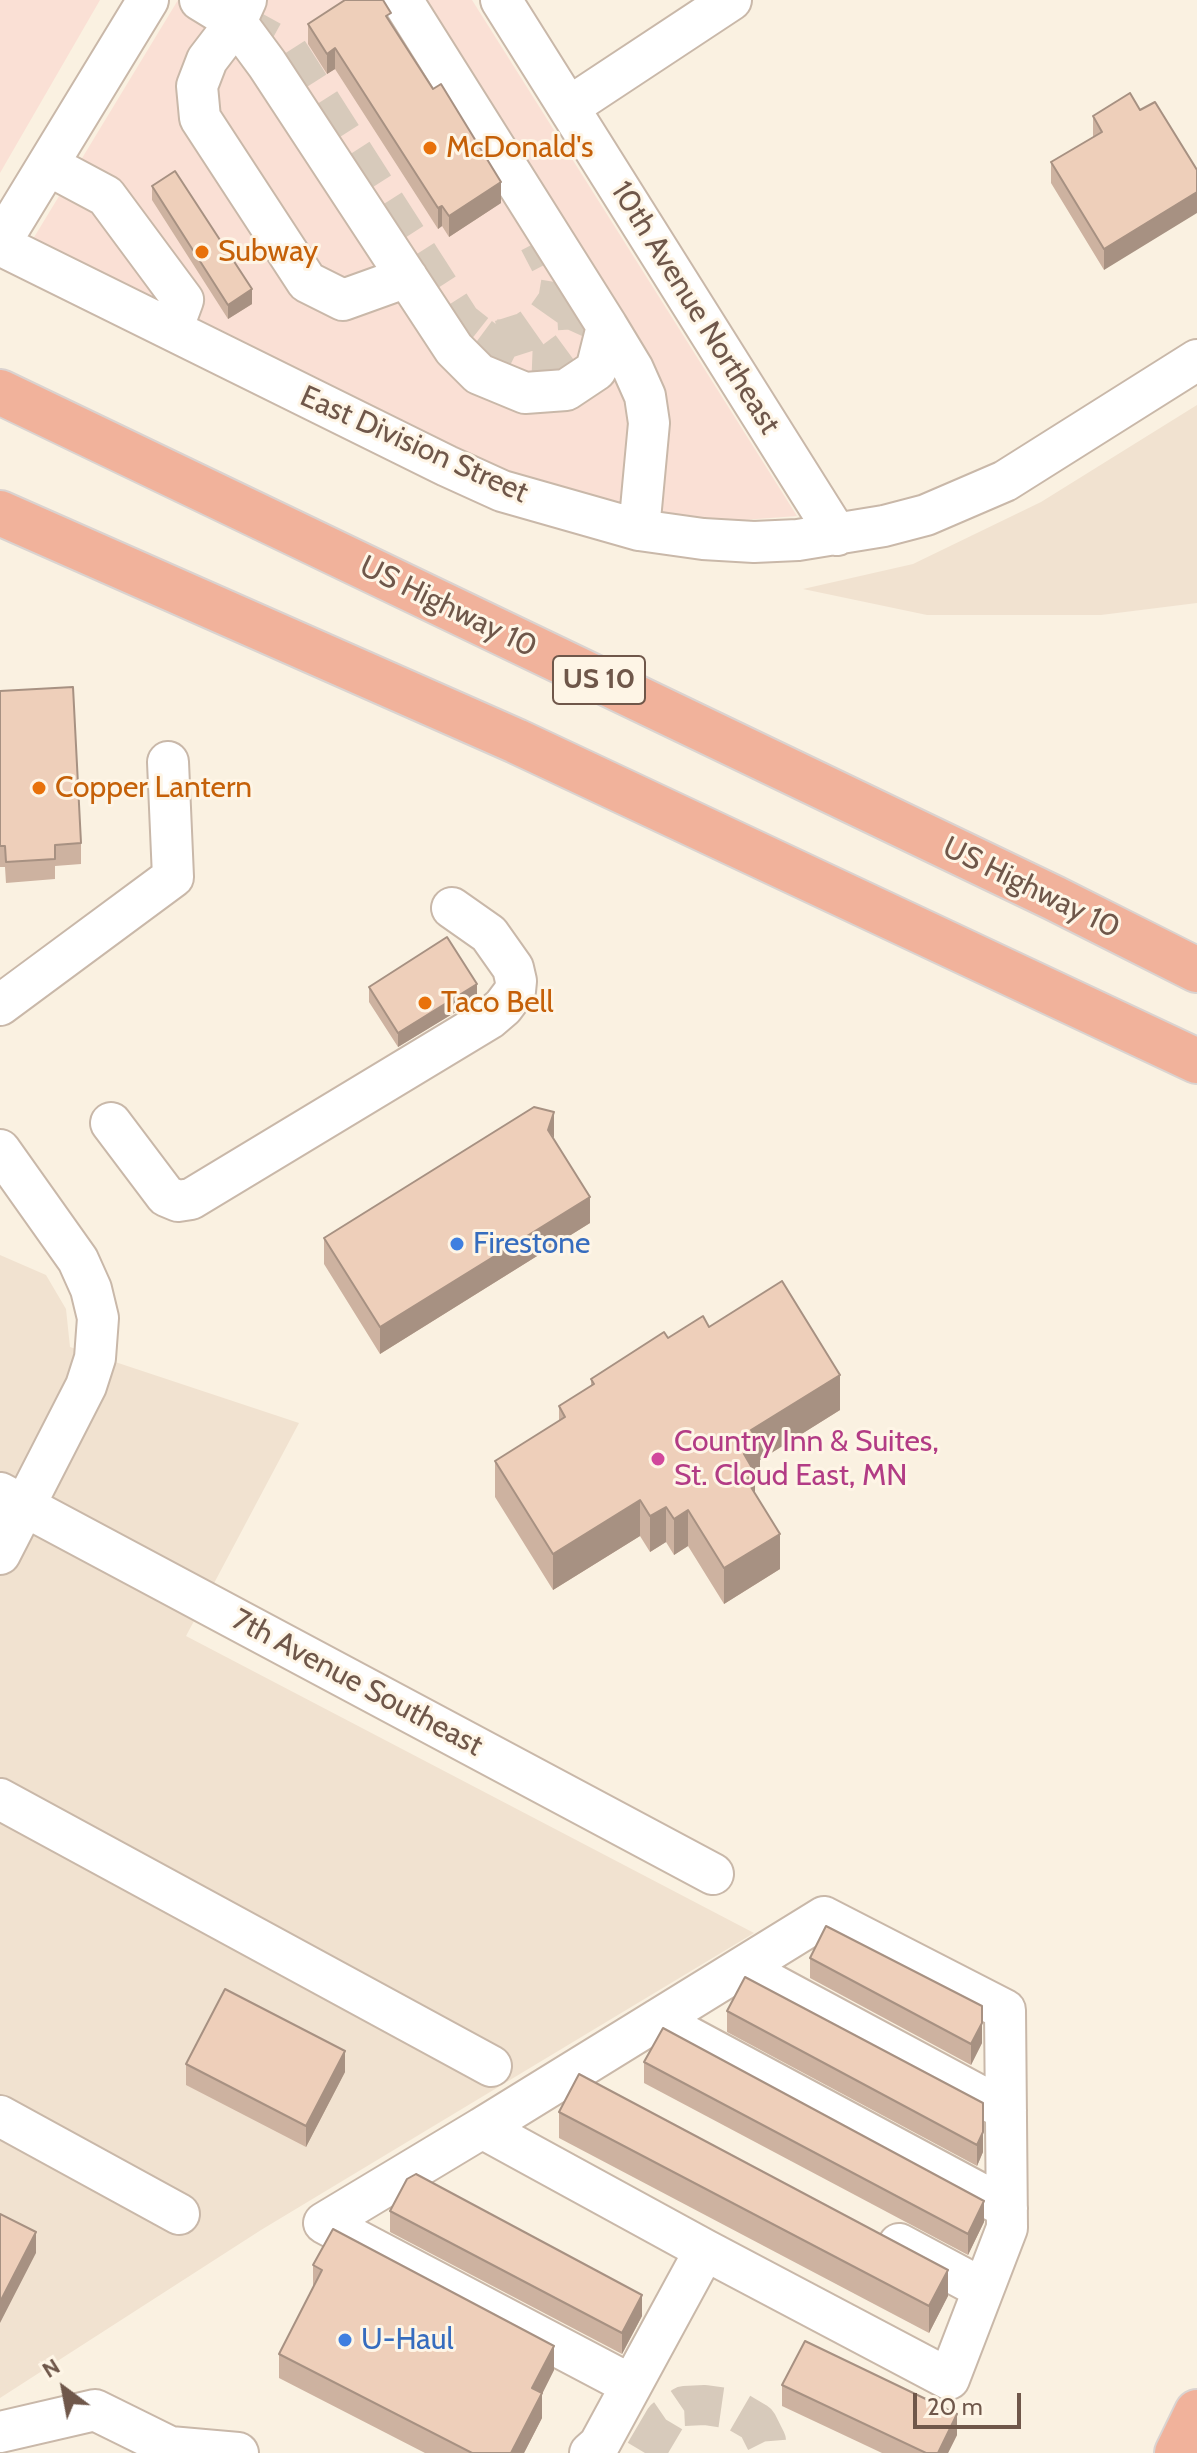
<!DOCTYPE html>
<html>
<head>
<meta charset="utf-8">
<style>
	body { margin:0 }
	#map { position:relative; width:1197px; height:2453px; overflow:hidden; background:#faf1e1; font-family:Cabin,sans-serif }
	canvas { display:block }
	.north { position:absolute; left:24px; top:2349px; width:80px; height:80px; -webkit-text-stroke:6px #fef5e6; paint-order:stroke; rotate:328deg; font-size:22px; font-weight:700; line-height:32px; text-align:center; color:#6f574a }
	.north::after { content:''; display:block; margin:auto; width:28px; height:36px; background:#6f574a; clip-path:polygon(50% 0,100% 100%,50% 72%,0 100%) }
	.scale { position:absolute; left:913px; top:2393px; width:108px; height:36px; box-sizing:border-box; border:4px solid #6f574a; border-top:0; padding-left:10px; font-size:24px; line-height:28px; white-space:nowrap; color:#6f574a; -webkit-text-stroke:6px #fef5e6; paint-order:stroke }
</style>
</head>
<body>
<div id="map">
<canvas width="1197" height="2453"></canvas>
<div class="north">N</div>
<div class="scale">20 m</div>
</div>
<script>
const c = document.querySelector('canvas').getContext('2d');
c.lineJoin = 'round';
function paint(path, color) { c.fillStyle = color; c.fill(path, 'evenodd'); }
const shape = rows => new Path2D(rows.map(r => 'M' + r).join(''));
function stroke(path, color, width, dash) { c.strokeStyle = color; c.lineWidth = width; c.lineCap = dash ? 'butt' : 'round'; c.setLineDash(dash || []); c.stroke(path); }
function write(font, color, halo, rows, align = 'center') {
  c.font = font + ' Cabin,sans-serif'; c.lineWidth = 6; c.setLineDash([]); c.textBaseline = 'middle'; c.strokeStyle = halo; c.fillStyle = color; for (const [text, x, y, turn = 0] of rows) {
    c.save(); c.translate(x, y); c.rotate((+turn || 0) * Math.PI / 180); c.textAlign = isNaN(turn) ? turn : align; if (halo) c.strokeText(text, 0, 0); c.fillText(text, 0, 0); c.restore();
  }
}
paint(shape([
	[1197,405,1197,603,1101,615,927,615,803,589,913,564,1041,502],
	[0,1255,46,1275,66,1309,70,1347,299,1423,186,1636,754,1933,261,2230,0,2398]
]), '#f1e2d0');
paint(shape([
	[0,0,100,0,0,173],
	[178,0,472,0,797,516,730,521,593,505,525,484,33,239]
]), '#fae0d5');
stroke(shape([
	[236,22,287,50,461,322,480,337,501,340,526,332,546,318,558,301,561,283,539,241],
	[480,337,503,354,523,364,549,365,568,351,578,329,577,312,561,283],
	[645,2453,665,2419,684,2406,705,2405,733,2409,757,2423,766,2441,767,2453]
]), '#d7cabb', 40, [40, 20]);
const minor = shape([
	[200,0,236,22,267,64,454,349,479,374,525,393,566,390,596,370,607,326,402,0],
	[246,0,236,22,207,60,197,86,200,118,307,282,343,300,407,277],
	[501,0,837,535],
	[569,107,731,0],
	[48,165,106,196,183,300,172,330],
	[0,243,148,0],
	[0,245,447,466,502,491,639,530,703,539,754,542,798,540,884,526,926,515,1005,481,1197,360],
	[607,326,633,369,645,396,649,423,639,530],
	[0,1005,173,877,168,762],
	[111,1123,166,1196,178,1201,191,1199,489,1019,503,1007,515,991,516,981,513,968,489,934,452,908],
	[0,1150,78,1260,91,1289,98,1318,95,1358,86,1386,0,1554],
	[0,1493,713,1874],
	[0,1799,491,2066],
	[824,1917,1005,2010,1007,2228,949,2379,705,2250,482,2128,824,1917],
	[742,1968,1006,2110],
	[657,2020,1007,2208],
	[0,2116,179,2214],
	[482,2128,324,2223,631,2385],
	[899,2244,983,2289],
	[0,2432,95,2410,182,2453],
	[170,2447,238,2453],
	[590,2453,599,2445,705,2250]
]);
const highway = shape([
	[0,392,1054,898,1197,970],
	[0,513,516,741,1197,1061],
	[1177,2453,1197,2412]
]);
stroke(minor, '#c9b8a9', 44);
stroke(highway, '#dad3d0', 48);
stroke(minor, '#fff', 40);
stroke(highway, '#f1b29b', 44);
paint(shape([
	[308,24,391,24,501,203,449,237,442,226,438,229,335,69,327,74,308,44],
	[1140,110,1104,270,1051,183,1051,162,1093,137,1093,116],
	[152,186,252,304,228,319,152,200],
	[0,691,81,843,81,864,55,866,55,879,6,883,5,867,0,867],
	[369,987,477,999,398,1047,369,1002],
	[554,1139,590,1223,380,1354,324,1264,324,1238],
	[709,1327,840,1410,760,1460,760,1480,755,1483,755,1494,780,1569,724,1604,688,1546,674,1555,666,1542,650,1552,640,1536,553,1590,495,1497,495,1461,559,1421,559,1406,591,1386,591,1379,668,1338],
	[810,1958,982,2043,971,2065,810,1978],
	[727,2011,983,2103,983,2152,977,2166,727,2032],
	[644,2062,984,2222,968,2255,644,2083],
	[186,2064,345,2072,306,2147,186,2085],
	[559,2112,948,2296,929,2333,559,2138],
	[390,2211,642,2316,622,2354,390,2232],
	[313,2265,554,2370,542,2394,542,2418,524,2453,425,2453,279,2378,279,2354,313,2288],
	[782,2385,957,2435,948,2453,882,2453,782,2406]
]), '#cdb2a0');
paint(shape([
	[335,48,335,69,327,74,327,54],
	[501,182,501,203,449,237,449,216],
	[1197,192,1197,213,1104,270,1104,249],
	[442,206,442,226,438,229,438,208],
	[252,289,252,304,228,319,228,305],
	[477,984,477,999,398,1047,398,1033],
	[554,1112,554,1138,548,1130],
	[590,1197,590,1223,380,1354,380,1327],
	[840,1375,840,1410,760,1460,760,1480,755,1483,755,1509,746,1515,744,1454,751,1430],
	[640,1500,640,1536,553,1590,553,1554],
	[666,1507,666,1542,650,1552,650,1516],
	[688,1510,688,1546,674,1555,674,1519],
	[780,1534,780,1569,724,1604,724,1568],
	[982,2023,982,2043,971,2065,971,2044],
	[345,2051,345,2072,306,2147,306,2126],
	[983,2132,983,2152,977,2166,977,2145],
	[984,2201,984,2222,968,2255,968,2234],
	[36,2232,36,2253,0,2323,0,2302],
	[948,2270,948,2296,929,2333,929,2306],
	[642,2295,642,2316,622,2354,622,2333],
	[554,2346,554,2370,542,2394,542,2418,524,2453,511,2453,532,2388],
	[957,2414,957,2435,948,2453,938,2453]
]), '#a79182');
const building = shape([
	[345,0,383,0,391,13,386,16,433,89,441,84,501,182,449,216,442,206,438,208,335,48,327,54,308,24,345,0],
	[1130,93,1140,110,1155,102,1197,170,1197,192,1104,249,1051,162,1102,132,1093,116,1130,93],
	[175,171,252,289,228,305,152,186,175,171],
	[73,687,81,843,55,845,55,859,6,862,5,846,0,846,0,691,73,687],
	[447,937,477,984,398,1033,369,987,447,937],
	[534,1107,554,1112,548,1130,590,1197,380,1327,324,1238,534,1107],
	[782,1281,840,1375,751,1430,760,1444,744,1454,755,1473,746,1479,780,1534,724,1568,688,1510,674,1519,666,1507,650,1516,640,1500,553,1554,495,1461,565,1417,559,1406,594,1384,591,1379,664,1332,668,1338,703,1316,709,1327,782,1281],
	[826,1926,982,2006,982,2023,971,2044,810,1958,826,1926],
	[745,1977,983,2103,983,2132,977,2145,727,2011,745,1977],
	[225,1989,345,2051,306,2126,186,2064,225,1989],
	[663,2028,984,2201,968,2234,644,2062,663,2028],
	[579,2074,948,2270,929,2306,559,2112,579,2074],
	[416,2174,642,2295,622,2333,390,2211,407,2179,416,2174],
	[0,2214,36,2232,0,2302,0,2214],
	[333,2229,554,2346,532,2388,542,2393,511,2453,472,2453,279,2354,322,2270,313,2265,333,2229],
	[805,2341,957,2414,938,2453,926,2453,782,2385,805,2341]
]);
paint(building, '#eecfba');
stroke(building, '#a79182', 2);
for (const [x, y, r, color] of [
	[430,148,8,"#e8710a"],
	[202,252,8,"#e8710a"],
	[39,788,8,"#e8710a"],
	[425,1003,8,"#e8710a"],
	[457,1244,8,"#3f7fe0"],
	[658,1459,8,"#d1479c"],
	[345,2340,8,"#3f7fe0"]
]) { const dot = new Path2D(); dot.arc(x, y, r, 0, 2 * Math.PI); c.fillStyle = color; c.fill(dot); stroke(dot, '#fef5e6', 3); }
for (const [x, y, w] of [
	[599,680,92]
]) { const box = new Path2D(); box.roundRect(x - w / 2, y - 24, w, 48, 6); c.fillStyle = '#fef5e6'; c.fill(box); stroke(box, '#6f574a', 2); }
write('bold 28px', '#6f574a', null, [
	["US 10",599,680]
]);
write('30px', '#c56008', '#fef5e6', [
	["McDonald's",446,148],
	["Subway",218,252],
	["Copper Lantern",55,788],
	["Taco Bell",441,1003]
], 'left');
write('30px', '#6f574a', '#fef5e6', [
	["10th Avenue Northeast",695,308,58],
	["East Division Street",414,445,24],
	["US Highway 10",448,607,26],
	["US Highway 10",1031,888,26],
	["7th Avenue Southeast",357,1683,28]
]);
write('30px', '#366cbe', '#fef5e6', [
	["Firestone",473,1244],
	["U-Haul",361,2340]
], 'left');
write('30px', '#b23c85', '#fef5e6', [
	["Country Inn & Suites,",674,1442],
	["St. Cloud East, MN",674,1476]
], 'left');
</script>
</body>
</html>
